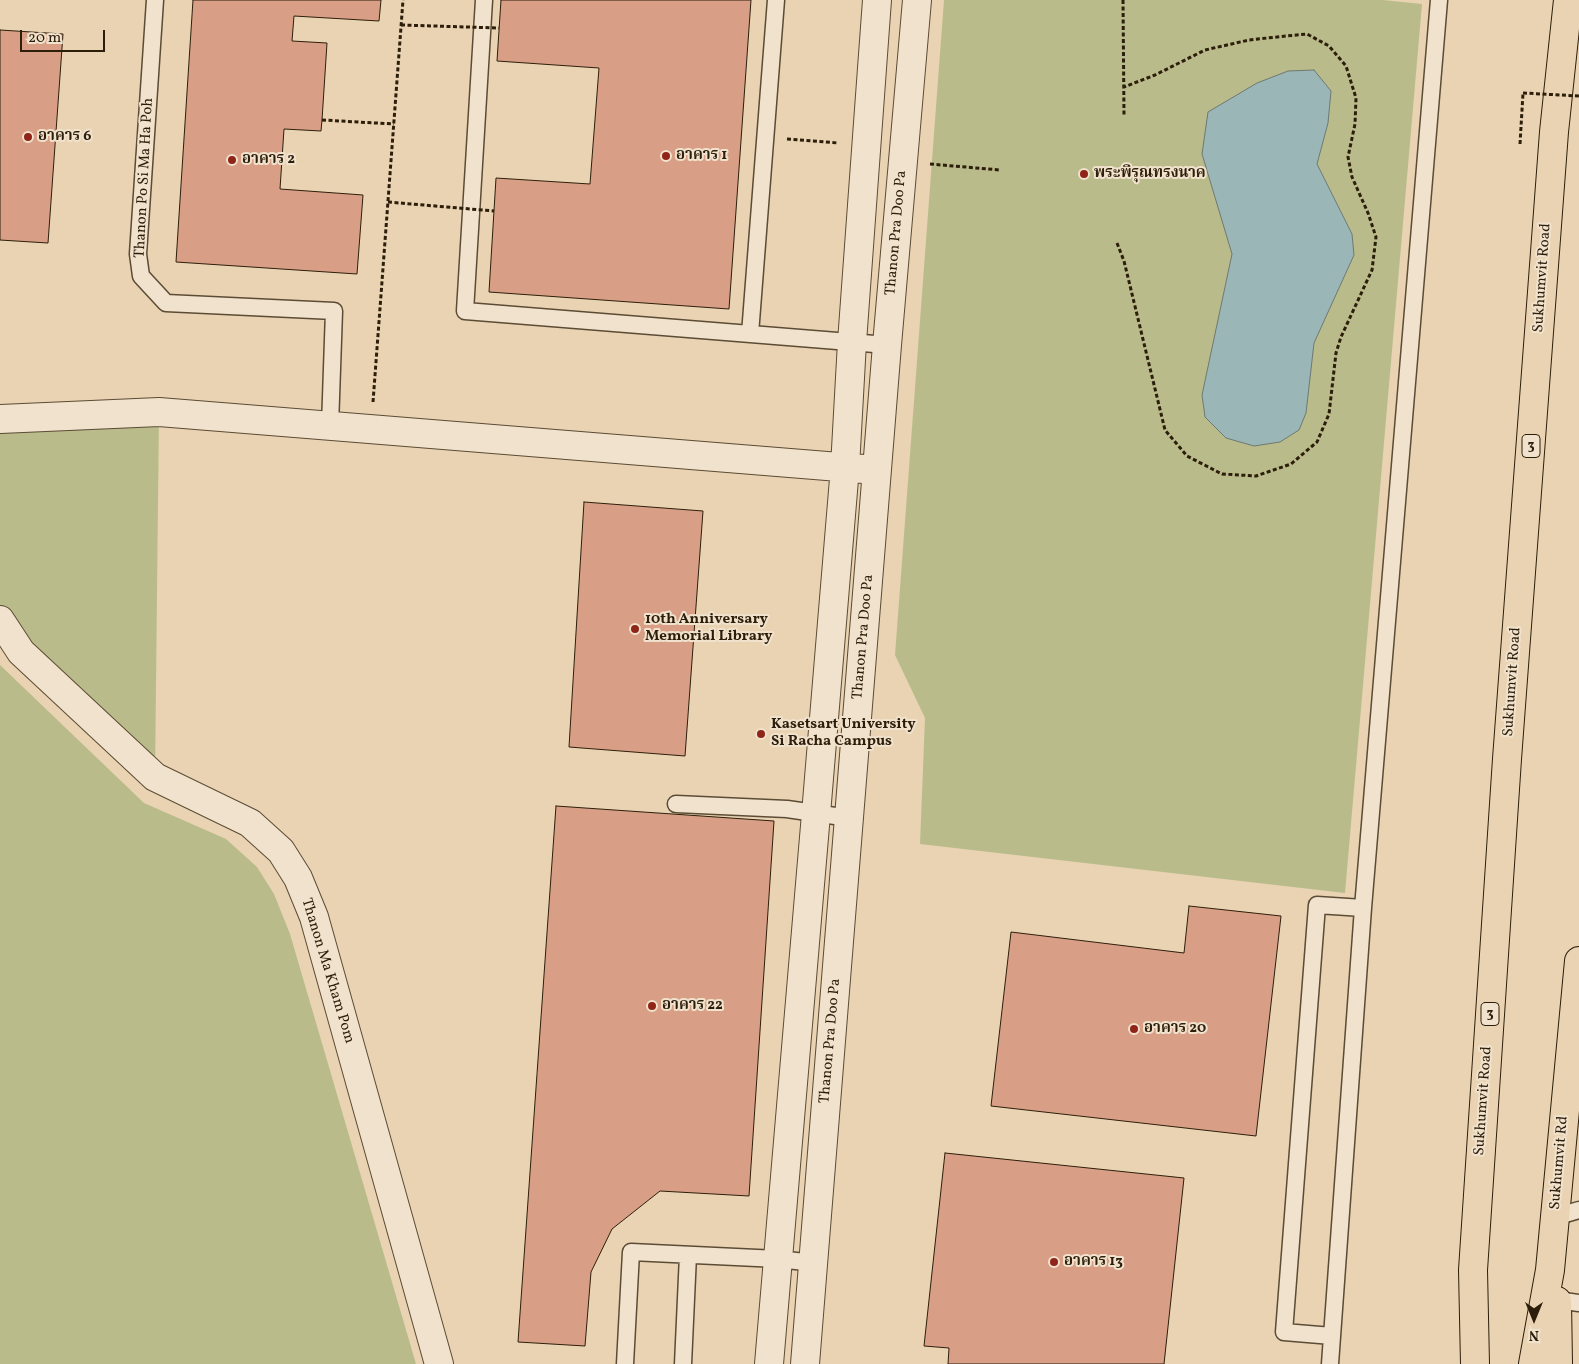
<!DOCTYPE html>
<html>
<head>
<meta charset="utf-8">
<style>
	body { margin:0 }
	#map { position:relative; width:1579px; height:1364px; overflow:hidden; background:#e9d3b2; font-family:Vollkorn,serif }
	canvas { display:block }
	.north { position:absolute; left:1509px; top:1294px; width:50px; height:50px; -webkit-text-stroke:4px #f1e2cd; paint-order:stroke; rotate:180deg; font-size:14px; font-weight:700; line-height:20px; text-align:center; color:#2d1e0b }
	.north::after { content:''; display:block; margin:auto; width:18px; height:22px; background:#2d1e0b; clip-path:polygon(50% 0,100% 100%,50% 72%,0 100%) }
	.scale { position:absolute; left:20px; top:30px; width:85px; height:22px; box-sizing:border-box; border:2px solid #2d1e0b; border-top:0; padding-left:6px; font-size:15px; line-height:18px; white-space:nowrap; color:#2d1e0b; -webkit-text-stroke:4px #f1e2cd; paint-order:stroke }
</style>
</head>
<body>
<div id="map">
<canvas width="1579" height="1364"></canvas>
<div class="north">N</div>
<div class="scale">20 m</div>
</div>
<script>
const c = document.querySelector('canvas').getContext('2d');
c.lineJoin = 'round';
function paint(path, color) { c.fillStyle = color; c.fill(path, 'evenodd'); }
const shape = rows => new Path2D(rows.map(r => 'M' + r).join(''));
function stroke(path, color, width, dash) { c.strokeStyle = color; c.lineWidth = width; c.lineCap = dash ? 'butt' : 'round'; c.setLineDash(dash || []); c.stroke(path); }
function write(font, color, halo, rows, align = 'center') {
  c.font = font + ' Vollkorn,"Noto Serif Thai",serif'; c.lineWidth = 4; c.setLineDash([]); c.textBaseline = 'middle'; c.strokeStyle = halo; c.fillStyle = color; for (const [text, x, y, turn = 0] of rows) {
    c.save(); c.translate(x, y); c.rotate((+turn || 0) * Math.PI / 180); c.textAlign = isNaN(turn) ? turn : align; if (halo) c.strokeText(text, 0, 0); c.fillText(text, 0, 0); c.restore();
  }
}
paint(shape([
	[944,0,1383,0,1422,4,1345,893,920,844,925,718,895,655],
	[159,412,155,777,0,620,0,419],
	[0,665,144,803,226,839,257,867,274,894,290,934,416,1364,0,1364]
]), '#b9bc8a');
const water = shape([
	[1314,70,1331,91,1328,123,1317,164,1352,234,1354,255,1314,343,1306,413,1299,430,1280,442,1254,446,1226,438,1205,417,1202,395,1232,254,1202,154,1208,112,1257,83,1288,71,1314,70]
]);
paint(water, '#9ab6b6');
stroke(water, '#6e7972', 1);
const building = shape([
	[193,0,381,0,379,21,294,16,292,41,327,43,322,120,321,131,284,129,280,189,363,195,357,274,176,262,193,0],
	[501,0,751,0,729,309,489,292,496,178,590,184,599,68,497,61,501,0],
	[0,30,63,34,48,243,0,240,0,30],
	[584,502,703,511,685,756,569,747,584,502],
	[556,806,774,821,749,1196,660,1191,612,1229,591,1272,585,1346,518,1342,556,806],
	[1189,906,1281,916,1256,1136,991,1106,1011,932,1184,953,1189,906],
	[945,1153,1184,1178,1164,1364,948,1364,949,1348,924,1346,945,1153]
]);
paint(building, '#d89f86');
stroke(building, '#2d1e0b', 1);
const lane = shape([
	[155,0,138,254,141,276,166,303,334,311,330,426],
	[484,0,465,311,887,345],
	[750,334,776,0],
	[676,804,787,809,849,818],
	[1555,1217,1579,1210],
	[1557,1300,1579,1303],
	[1332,1336,1284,1332,1317,905,1363,908],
	[625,1364,631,1252,778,1259,814,1263],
	[683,1364,688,1255],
	[1330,1364,1363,908,1439,0]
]);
const street = shape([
	[0,419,159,412,864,469],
	[0,620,21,652,155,777,250,823,281,851,298,878,314,917,439,1364],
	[769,1364,816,814,845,467,852,342,877,0],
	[805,1364,887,345,917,0]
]);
const highway = shape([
	[1557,1301,1558,1364],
	[1475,1364,1473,1270,1507,759,1554,132,1568,0],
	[1533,1364,1550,1270,1579,961]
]);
stroke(lane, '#5c4b35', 19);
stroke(street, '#5c4b35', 30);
stroke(highway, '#2d1e0b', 30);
stroke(shape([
	[1123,0,1124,115],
	[322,120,394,124],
	[787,139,838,143],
	[1520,144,1523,93],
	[930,164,1000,170],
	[1117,243,1124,261,1165,430,1187,456,1222,474,1256,476,1291,464,1317,442,1329,414,1336,353,1341,337,1372,270,1376,237,1368,213,1352,177,1348,157,1355,124,1356,98,1346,66,1329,46,1307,34,1286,36,1249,40,1205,50,1155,75,1124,87],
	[373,402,403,0]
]), '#2d1e0b', 3, [4, 2.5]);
stroke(lane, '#f1e2cd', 16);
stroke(street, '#f1e2cd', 28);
stroke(highway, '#e9d3b2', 28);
stroke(shape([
	[401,25,499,28],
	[1523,93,1579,96],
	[388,202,494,211]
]), '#2d1e0b', 3, [4, 2.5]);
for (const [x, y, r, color] of [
	[28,137,5,"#8f2418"],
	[666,156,5,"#8f2418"],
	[232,160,5,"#8f2418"],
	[1084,174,5,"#8f2418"],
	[635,629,5,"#8f2418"],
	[761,734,5,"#8f2418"],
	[652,1006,5,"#8f2418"],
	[1134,1029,5,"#8f2418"],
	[1054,1262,5,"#8f2418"]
]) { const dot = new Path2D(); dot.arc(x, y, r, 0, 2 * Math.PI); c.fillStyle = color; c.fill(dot); stroke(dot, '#f1e2cd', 2); }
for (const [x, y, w] of [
	[1531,446,18],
	[1490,1014,18]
]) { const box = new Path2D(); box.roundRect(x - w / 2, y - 11.5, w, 23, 4); c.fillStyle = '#f1e2cd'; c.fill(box); stroke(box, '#2d1e0b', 1); }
write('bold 14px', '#2d1e0b', null, [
	["3",1531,446],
	["3",1490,1014]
]);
write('bold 15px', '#2d1e0b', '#f1e2cd', [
	["อาคาร 6",38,137],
	["อาคาร 1",676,156],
	["อาคาร 2",242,160],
	["พระพิรุณทรงนาค",1094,174],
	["10th Anniversary",645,620],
	["Memorial Library",645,637],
	["Kasetsart University",771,725],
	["Si Racha Campus",771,742],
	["อาคาร 22",662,1006],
	["อาคาร 20",1144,1029],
	["อาคาร 13",1064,1262]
], 'left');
write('15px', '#2d1e0b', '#f1e2cd', [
	["Thanon Po Si Ma Ha Poh",145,178,-87],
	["Thanon Pra Doo Pa",897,233,-85],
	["Sukhumvit Road",1543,278,-86],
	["Thanon Pra Doo Pa",864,637,-85],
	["Sukhumvit Road",1513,682,-86],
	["Thanon Ma Kham Pom",327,971,73],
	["Thanon Pra Doo Pa",831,1041,-85],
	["Sukhumvit Road",1484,1101,-86],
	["Sukhumvit Rd",1560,1163,-85]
]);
</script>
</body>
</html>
